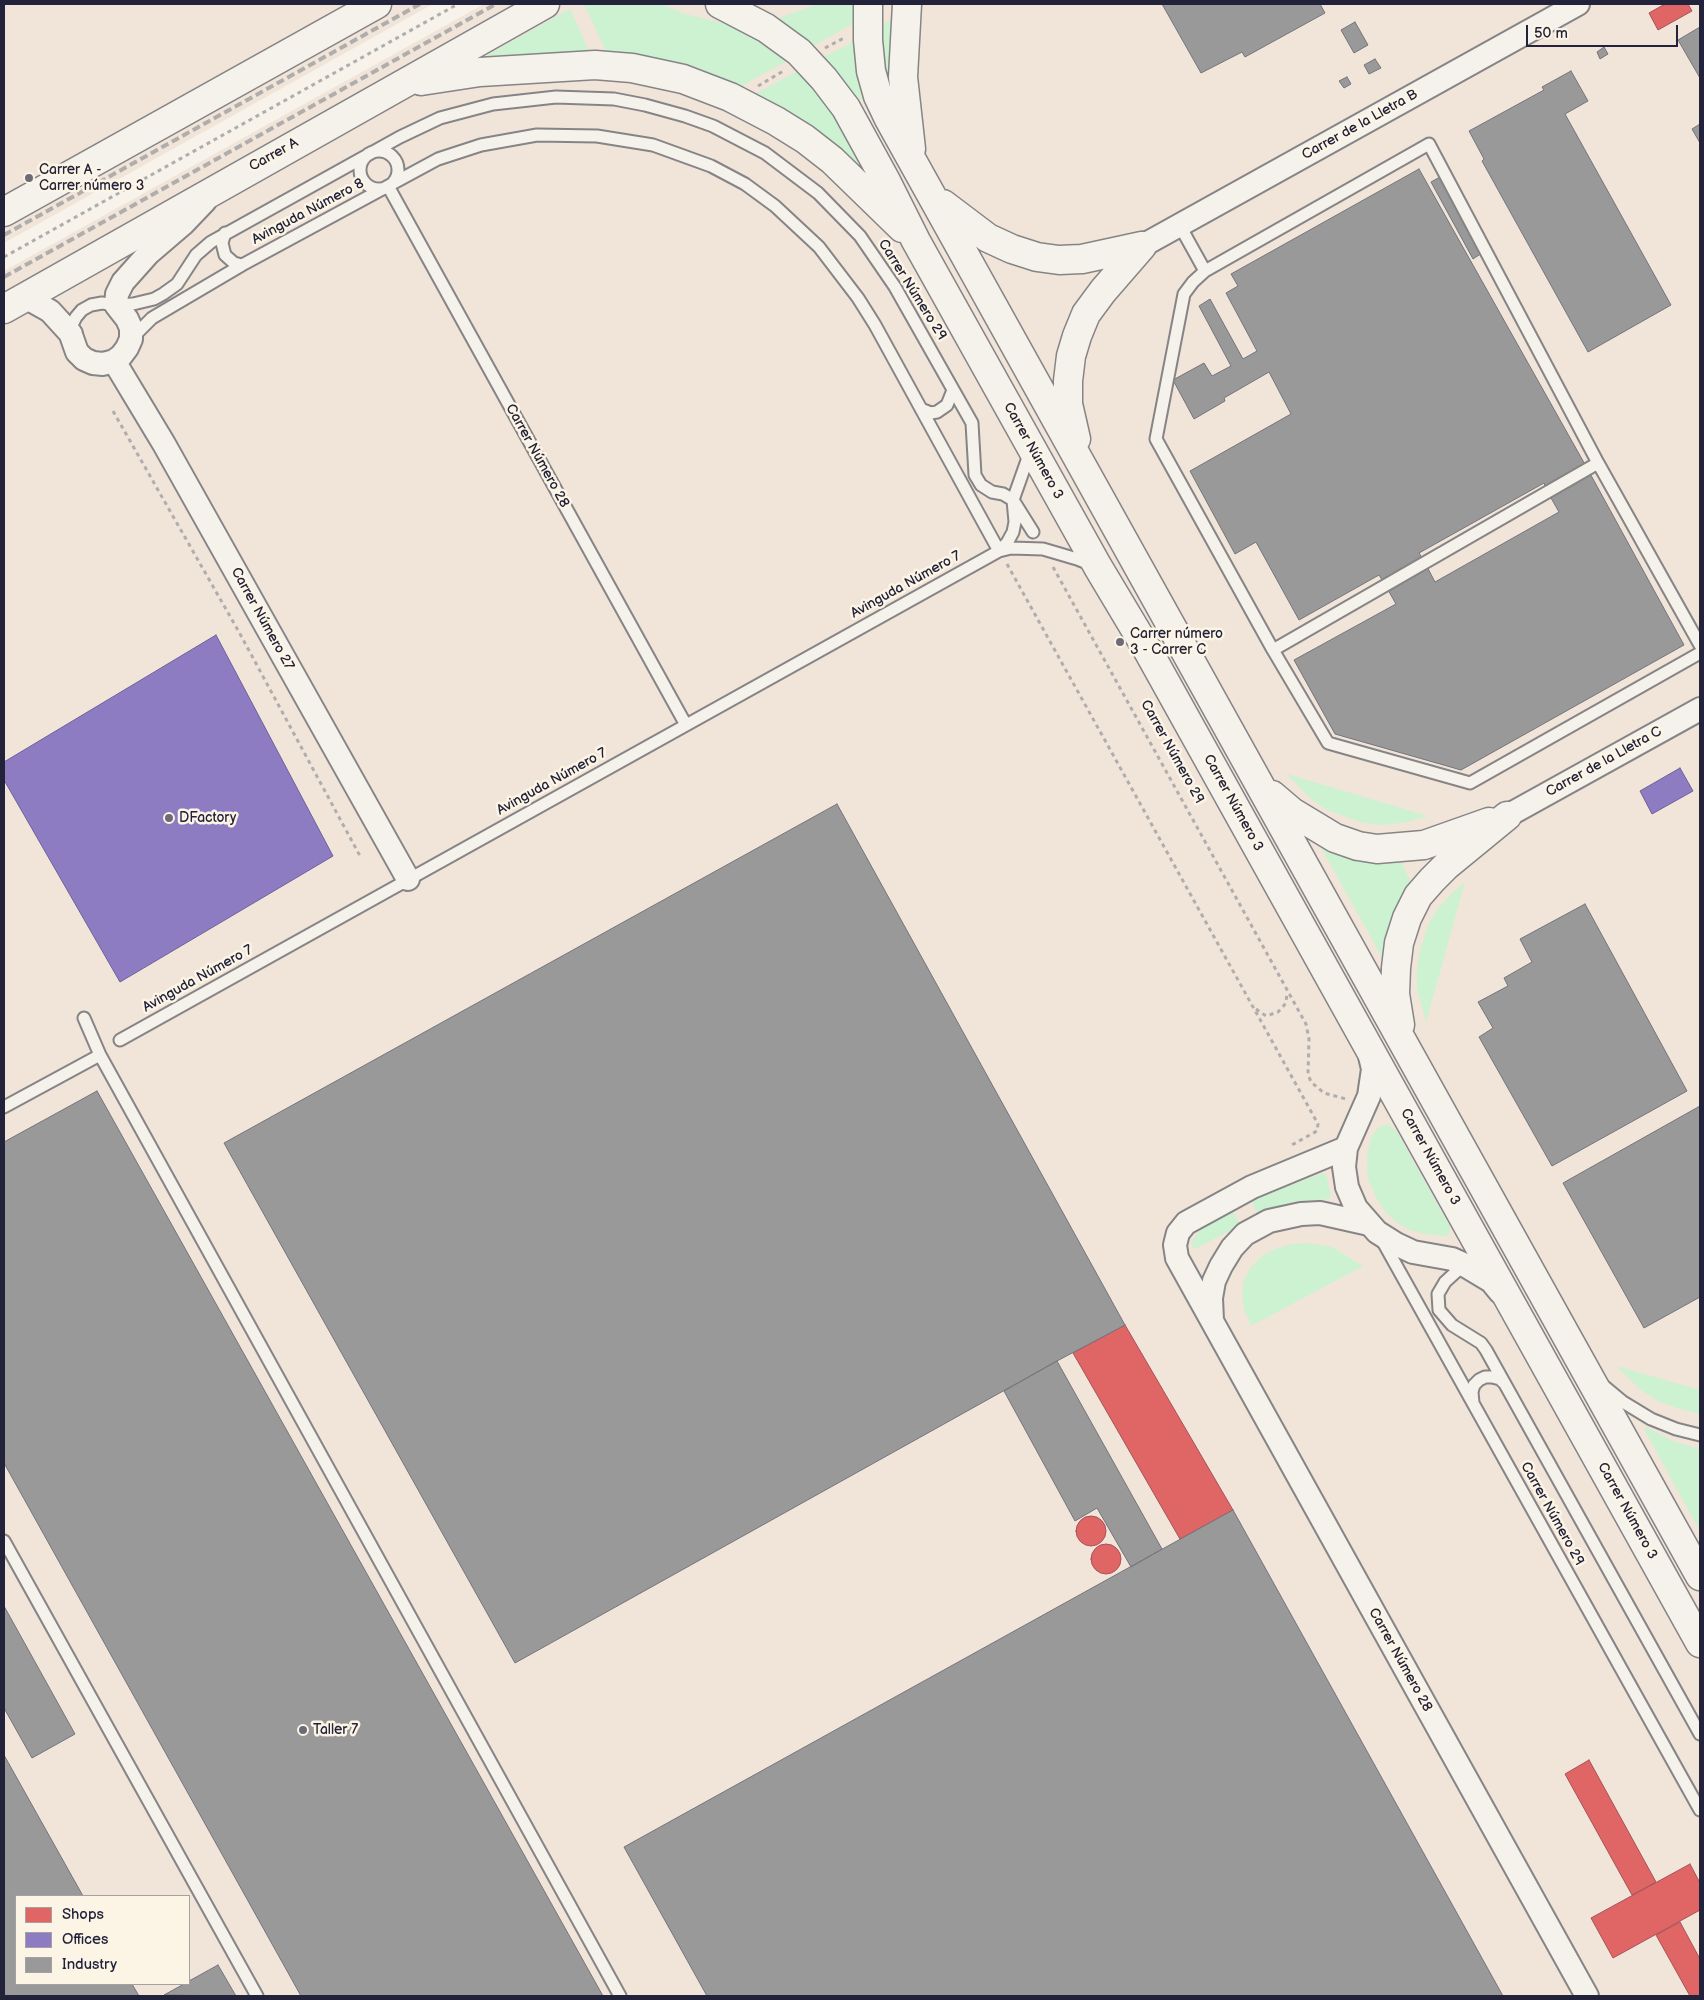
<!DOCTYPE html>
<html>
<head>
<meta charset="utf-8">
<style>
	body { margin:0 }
	#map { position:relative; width:1704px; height:2000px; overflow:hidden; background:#f7f3ea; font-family:"Balsamiq Sans",sans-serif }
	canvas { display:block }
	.frame { position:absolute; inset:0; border:5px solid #22223b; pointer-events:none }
	.legend { position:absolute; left:15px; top:1895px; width:175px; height:90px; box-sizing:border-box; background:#fcf5e5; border:1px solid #a5a1a1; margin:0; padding:6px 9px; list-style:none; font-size:15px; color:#22223b }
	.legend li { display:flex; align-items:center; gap:10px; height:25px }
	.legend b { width:25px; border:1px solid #a5a1a1 }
	.scale { position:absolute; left:1526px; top:25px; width:152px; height:22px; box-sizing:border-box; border:2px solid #22223b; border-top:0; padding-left:6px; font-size:15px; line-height:18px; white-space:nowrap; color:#22223b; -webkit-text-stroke:4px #fcf5e5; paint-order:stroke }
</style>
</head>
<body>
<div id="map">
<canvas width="1704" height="2000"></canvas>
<div class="frame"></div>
<ul class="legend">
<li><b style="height:14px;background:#e06666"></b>Shops</li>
<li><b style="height:14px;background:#8e7cc3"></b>Offices</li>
<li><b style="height:14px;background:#999"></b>Industry</li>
</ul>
<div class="scale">50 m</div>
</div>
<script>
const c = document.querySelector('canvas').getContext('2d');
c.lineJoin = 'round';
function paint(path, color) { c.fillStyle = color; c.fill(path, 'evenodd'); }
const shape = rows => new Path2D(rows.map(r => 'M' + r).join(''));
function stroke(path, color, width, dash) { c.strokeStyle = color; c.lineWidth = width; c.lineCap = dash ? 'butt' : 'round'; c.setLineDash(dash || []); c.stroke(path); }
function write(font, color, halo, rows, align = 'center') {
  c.font = font + ' "Balsamiq Sans",sans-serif'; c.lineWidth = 5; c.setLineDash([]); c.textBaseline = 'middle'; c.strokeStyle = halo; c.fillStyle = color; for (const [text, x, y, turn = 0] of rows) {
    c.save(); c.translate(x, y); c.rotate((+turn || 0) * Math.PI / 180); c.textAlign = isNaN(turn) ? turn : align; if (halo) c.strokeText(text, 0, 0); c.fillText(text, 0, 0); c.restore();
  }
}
paint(shape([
	[4,4,433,4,4,243],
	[484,4,1700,4,1700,1996,4,1996,4,271],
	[16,1896,189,1896,189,1984,16,1984]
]), '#f1e4d9');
paint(shape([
	[584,4,661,4,685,14,719,22,737,28,752,35,789,60,734,90,609,58],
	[818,4,855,4,854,23,811,47,779,21,781,17],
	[570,9,591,55,475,62],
	[897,17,895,93,886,87,880,26],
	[855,41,863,97,860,100,854,96,833,69,822,58],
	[800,70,837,116,884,189,751,96],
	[1287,774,1428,816,1407,822,1384,825,1363,823,1327,810,1311,799],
	[1317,840,1379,861,1401,862,1411,882,1394,911,1387,940,1386,960,1383,959],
	[1465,882,1426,1022,1417,989,1417,967,1421,947,1428,926,1436,911,1450,895],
	[1388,1124,1397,1132,1450,1227,1450,1232,1447,1236,1425,1234,1410,1230,1397,1223,1384,1210,1375,1195,1368,1179,1367,1164,1368,1151,1371,1138,1376,1130,1383,1125],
	[1323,1173,1326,1174,1331,1197,1329,1199,1290,1202,1258,1214,1251,1200],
	[1233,1211,1240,1225,1195,1249,1193,1248,1191,1242,1201,1229],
	[1307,1243,1332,1247,1363,1266,1251,1326,1244,1309,1242,1294,1244,1280,1251,1267,1262,1256,1275,1249,1292,1244],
	[1616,1366,1700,1390,1700,1414,1677,1408,1658,1401,1640,1389],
	[1646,1427,1673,1441,1700,1449,1700,1531,1644,1429]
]), '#ccf2d2');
const shops = shape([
	[1665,4,1688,4,1692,11,1658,30,1649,13,1665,4],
	[1125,1325,1233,1510,1180,1539,1073,1353,1125,1325],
	'1076 1531a15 15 0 1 1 30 0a15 15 0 1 1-30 0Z',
	'1091 1559a15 15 0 1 1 30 0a15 15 0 1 1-30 0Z',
	[1589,1760,1656,1882,1632,1895,1565,1774,1589,1760],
	[1690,1864,1700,1883,1700,1910,1613,1958,1591,1918,1690,1864],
	[1680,1922,1700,1959,1700,1996,1690,1996,1656,1935,1680,1922]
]);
paint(shops, '#e06666');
stroke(shops, '#a75259', 1);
const offices = shape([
	[216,635,333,856,120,982,4,780,4,762,216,635],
	[1680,768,1693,791,1652,814,1640,791,1680,768]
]);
paint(offices, '#8e7cc3');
stroke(offices, '#6e619a', 1);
const industry = shape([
	[1162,4,1320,4,1325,13,1245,57,1242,52,1201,73,1162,4],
	[1355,22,1368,45,1354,53,1341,30,1355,22],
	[1700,27,1700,78,1678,40,1700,27],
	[1604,47,1608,54,1600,59,1597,52,1604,47],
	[1375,59,1381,68,1369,74,1364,65,1375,59],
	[1571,71,1588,101,1565,114,1671,305,1588,352,1482,161,1484,159,1469,131,1544,90,1542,87,1571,71],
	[1347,77,1351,84,1344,88,1339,81,1347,77],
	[1700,124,1700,143,1692,129,1700,124],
	[1419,169,1587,468,1547,491,1544,483,1419,553,1424,561,1384,583,1379,575,1299,620,1256,542,1235,554,1190,471,1291,414,1269,372,1224,398,1225,401,1194,419,1173,380,1204,363,1212,376,1231,366,1199,306,1210,299,1243,359,1257,351,1226,293,1238,286,1231,274,1419,169],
	[1440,177,1482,253,1473,259,1431,182,1440,177],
	[1587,468,1684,645,1461,770,1335,734,1294,660,1396,604,1384,583,1424,561,1435,582,1559,512,1547,491,1587,468],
	[837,804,1125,1325,1057,1361,515,1663,224,1143,837,804],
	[1585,904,1687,1091,1552,1166,1479,1037,1493,1028,1478,1002,1508,986,1504,978,1532,962,1520,939,1585,904],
	[97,1091,603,1996,301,1996,4,1463,4,1142,97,1091],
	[1700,1106,1700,1297,1644,1328,1563,1183,1700,1106],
	[1057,1361,1162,1549,1131,1567,1097,1508,1075,1521,1004,1391,1057,1361],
	[1233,1510,1503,1996,707,1996,624,1847,1233,1510],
	[4,1606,75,1734,32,1758,4,1708,4,1606],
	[4,1755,83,1896,16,1896,16,1984,132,1984,139,1996,4,1996,4,1755],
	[218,1965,236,1996,164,1995,184,1984,189,1984,189,1981,218,1965]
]);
paint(industry, '#999');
stroke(industry, '#75757d', 1);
const service = shape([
	'360 170a19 19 0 1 1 38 0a19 19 0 1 1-38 0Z',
	[388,186,686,725],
	[1180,226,1205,271],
	[225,233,222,243,225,255,234,263,242,265],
	[71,335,72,325,76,317,82,310,91,305,102,303,116,305,133,304,154,299,163,294,177,284,196,255,211,242,400,137,440,118,493,104,556,97,614,99,645,105,685,116,713,126,765,153,818,193,860,236,895,287,972,423,975,475,981,485,992,492,1003,494,1013,500,1033,532],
	[132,338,152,318,242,265,438,159,481,145,537,135,597,136,653,145,711,166,745,184,775,206,819,247,858,298,875,325,999,551],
	[921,409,931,413,937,412,947,405,953,390],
	[999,551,1011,548,1043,549,1077,559,1092,565],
	[1700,645,1598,463,1429,144,1205,271,1193,282,1184,294,1156,439,1273,650,1328,743,1470,783,1700,653],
	[1273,650,1598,463],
	[84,1018,100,1055],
	[120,1040,999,551,1007,543,1013,532,1015,522,1013,500,1030,452],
	[4,1107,100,1055,620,1996],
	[1382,1240,1700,1810],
	[1469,1268,1457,1271,1445,1282,1438,1294,1439,1310,1452,1325,1481,1343,1486,1350,1700,1734],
	[1605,1387,1623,1402,1651,1419,1676,1429,1700,1435],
	[1473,1403,1472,1392,1474,1385,1479,1380,1485,1377,1492,1377,1500,1379,1505,1384],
	[4,1541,257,1996]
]);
const minor = shape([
	[1142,246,1578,4],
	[25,297,50,311,71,334],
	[71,335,77,352,84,359,93,363,103,364,114,361,121,356,127,348,131,339,131,328,127,319,116,305,117,294,123,282,148,254,183,224,205,201],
	[114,361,164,444,408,879],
	[1507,816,1700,709],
	[1369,1052,1373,1069,1369,1096,1346,1148,1344,1167,1347,1187,1356,1208,1377,1232,1396,1244,1413,1252,1452,1259,1461,1263,1491,1281,1500,1292],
	[1346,1148,1252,1187,1186,1223,1178,1233,1175,1245,1177,1258,1587,1996],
	[1212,1320,1211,1298,1214,1281,1221,1266,1232,1248,1245,1234,1269,1221,1301,1214,1320,1213,1369,1224]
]);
const secondary = shape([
	[720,4,766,28,799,52,824,79,846,108,886,181,916,241,1098,567,1147,649,1700,1643],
	[868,4,868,40,871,71,878,96,889,119,1700,1576],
	[907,4,903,77,911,149],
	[421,81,480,72,595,65,632,68,683,79,730,97,776,121,805,139,832,160,902,228],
	[943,204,988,238,1012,249,1037,257,1059,260,1082,259,1142,246],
	[4,212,377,4],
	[4,309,545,4],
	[1076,439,1068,404,1068,381,1071,356,1077,336,1086,314,1103,291,1142,246],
	[1272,795,1292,812,1335,838,1358,846,1377,849,1424,845,1489,822],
	[1400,1025,1395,994,1396,968,1399,943,1407,918,1418,896,1432,880,1446,866,1507,816]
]);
stroke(service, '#868485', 15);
stroke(minor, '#868485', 26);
stroke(secondary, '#868485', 31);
stroke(shape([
	[825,48,844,38],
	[758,86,785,70],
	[4,257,458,4],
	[113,411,239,632,360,856],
	[1007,564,1318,1124,1317,1131,1290,1146],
	[1053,567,1306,1024,1309,1039,1308,1074,1311,1082,1324,1093,1346,1099],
	[1256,1009,1266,1016,1278,1012,1286,1003,1287,992]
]), '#b0aead', 3, [4, 4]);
stroke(service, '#f5f2ec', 11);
stroke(minor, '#f5f2ec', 22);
stroke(secondary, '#f5f2ec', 28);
stroke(shape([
	[4,235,420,4],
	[4,277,496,4]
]), '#b0aead', 4, [8, 4]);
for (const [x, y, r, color] of [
	[29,178,5,"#6d6b78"],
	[1120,642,5,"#6d6b78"],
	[169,818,5,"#6d6b78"],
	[303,1730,5,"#6d6b78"]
]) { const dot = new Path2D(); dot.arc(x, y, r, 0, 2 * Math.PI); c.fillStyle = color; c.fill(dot); stroke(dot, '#fcf5e5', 2); }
write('14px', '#22223b', '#fcf5e5', [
	["Carrer de la Lletra B",1360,125,-29],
	["Carrer A",274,155,-29],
	["Avinguda Número 8",308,212,-28],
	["Carrer Número 29",912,290,58],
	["Carrer Número 3",1033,451,61],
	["Carrer Número 28",537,456,61],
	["Avinguda Número 7",906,585,-29],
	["Carrer Número 27",262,619,61],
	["Carrer Número 29",1172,752,61],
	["Carrer de la Lletra C",1604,762,-29],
	["Avinguda Número 7",552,782,-29],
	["Carrer Número 3",1233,803,61],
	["Avinguda Número 7",198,979,-29],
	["Carrer Número 3",1430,1157,61],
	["Carrer Número 3",1627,1511,61],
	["Carrer Número 29",1552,1514,61],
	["Carrer Número 28",1400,1660,61]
]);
write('14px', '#22223b', '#fcf5e5', [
	["Carrer A -",39,170],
	["Carrer número 3",39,186],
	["Carrer número",1130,634],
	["3 - Carrer C",1130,650],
	["DFactory",179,818],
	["Taller 7",313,1730]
], 'left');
</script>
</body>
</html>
